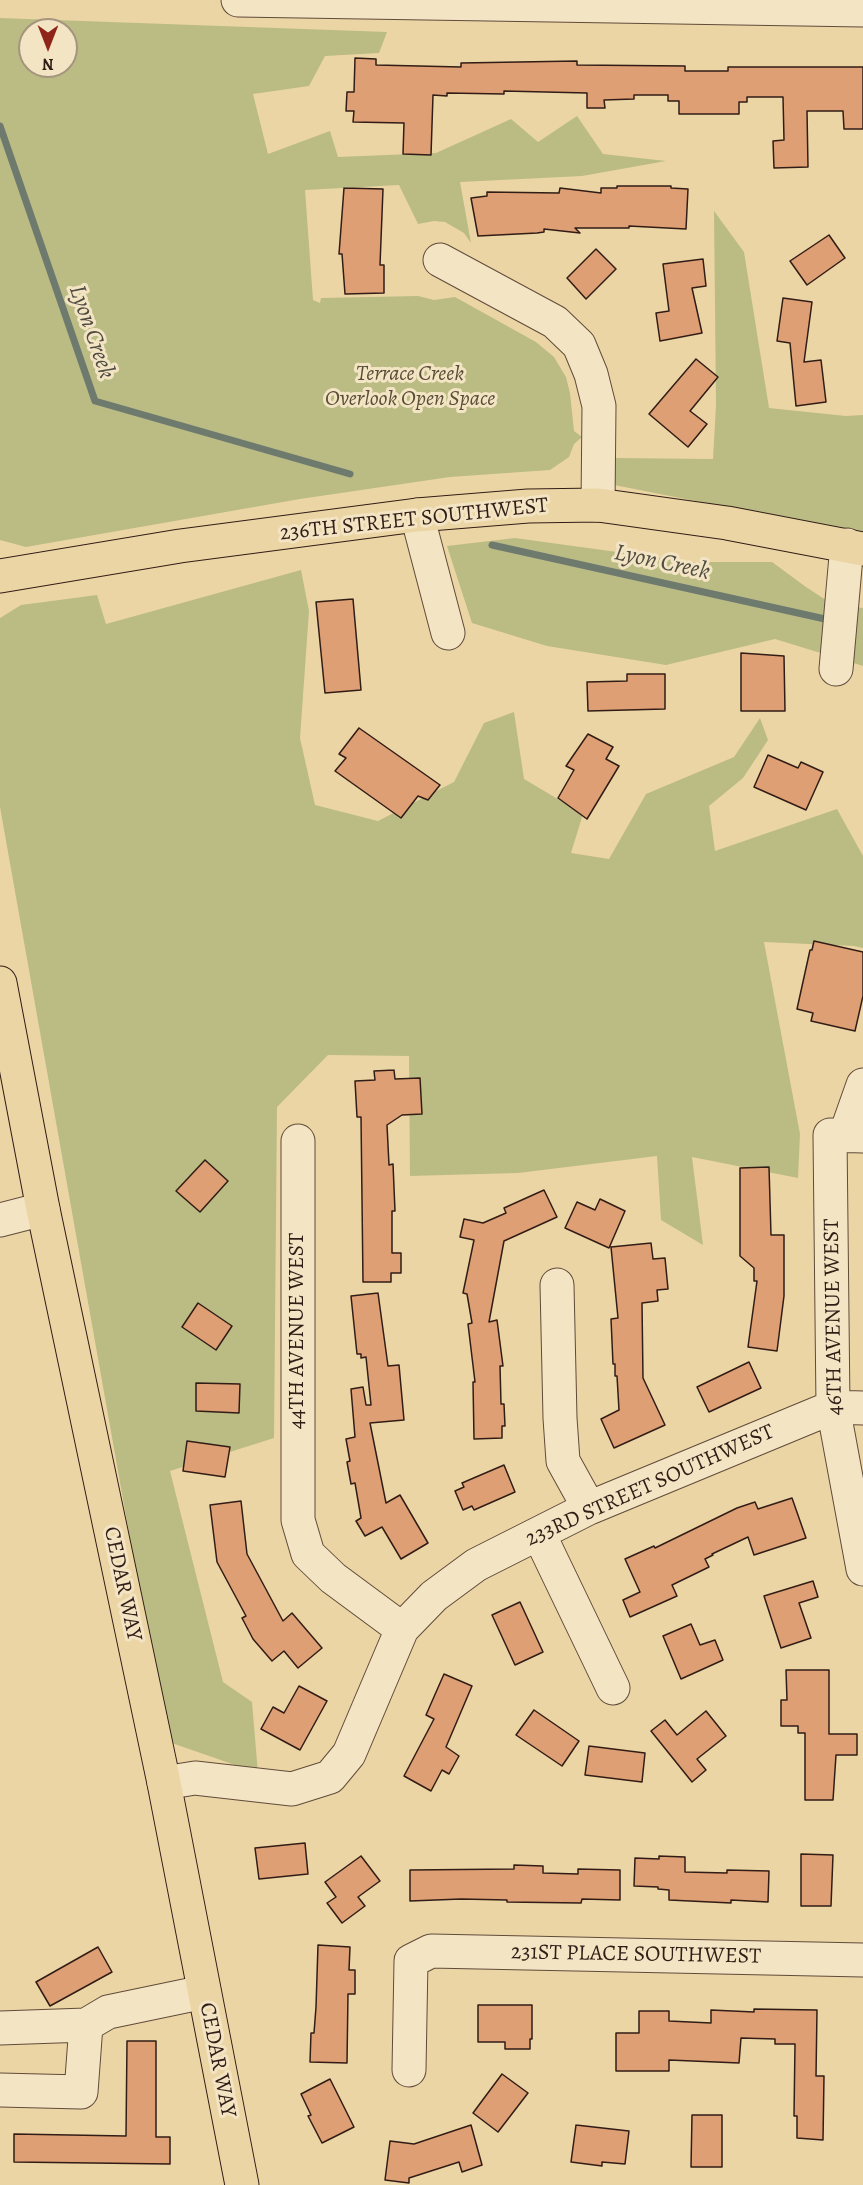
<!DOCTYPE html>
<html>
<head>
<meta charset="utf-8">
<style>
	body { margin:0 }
	#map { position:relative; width:863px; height:2185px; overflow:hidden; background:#ecd5a5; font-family:Alegreya,serif }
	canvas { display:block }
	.north { position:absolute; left:18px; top:18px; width:60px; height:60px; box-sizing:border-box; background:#f3e4c4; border:2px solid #a5947e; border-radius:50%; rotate:180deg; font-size:16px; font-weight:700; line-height:24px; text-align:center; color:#311d16 }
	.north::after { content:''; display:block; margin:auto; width:21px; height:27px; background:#8f2418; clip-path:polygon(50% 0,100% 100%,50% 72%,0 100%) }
</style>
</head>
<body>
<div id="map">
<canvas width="863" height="2185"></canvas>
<div class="north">N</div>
</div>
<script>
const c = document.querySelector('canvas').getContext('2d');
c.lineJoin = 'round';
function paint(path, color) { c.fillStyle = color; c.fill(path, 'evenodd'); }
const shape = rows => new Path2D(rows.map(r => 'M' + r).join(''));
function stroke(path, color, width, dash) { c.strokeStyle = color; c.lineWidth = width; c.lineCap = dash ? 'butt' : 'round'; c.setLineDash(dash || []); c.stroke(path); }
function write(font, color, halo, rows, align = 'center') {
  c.font = font + ' Alegreya,serif'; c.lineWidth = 6; c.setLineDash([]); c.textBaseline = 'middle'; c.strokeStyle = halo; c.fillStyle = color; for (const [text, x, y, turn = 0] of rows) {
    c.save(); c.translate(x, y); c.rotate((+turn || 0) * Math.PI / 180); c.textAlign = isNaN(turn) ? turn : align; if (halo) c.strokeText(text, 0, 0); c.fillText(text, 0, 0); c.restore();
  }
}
paint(shape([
	[0,18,387,32,379,53,325,56,309,86,253,94,268,154,330,131,338,157,436,153,511,119,538,142,577,116,603,154,666,161,582,176,460,182,471,243,464,233,445,222,434,221,418,224,399,185,305,190,313,300,320,303,321,298,418,296,434,300,455,297,536,342,554,357,566,377,570,393,574,431,582,437,574,444,569,457,550,470,450,477,300,499,26,547,0,540],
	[30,30,66,30,66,66,30,66],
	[714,211,744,252,769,408,846,416,863,415,863,534,609,484,614,458,713,459,716,405],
	[515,538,690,562,772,562,806,587,832,604,863,608,863,666,775,639,666,665,547,646,472,623,447,546],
	[301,570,309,611,300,738,315,805,378,821,454,782,484,723,514,712,524,779,583,814,571,853,609,859,646,794,734,757,760,718,768,740,743,778,709,806,715,851,837,809,863,856,863,948,854,946,764,942,800,1134,798,1178,692,1157,703,1245,661,1220,657,1156,518,1173,410,1176,409,1056,328,1055,277,1107,274,1438,170,1471,223,1682,252,1702,258,1773,166,1741,0,807,0,618,21,605,97,595,106,624]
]), '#babc84');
stroke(shape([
	[0,126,95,401,350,474],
	[492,545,825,619]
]), '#6f7a6f', 7);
const building = shape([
	[355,58,376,59,376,65,461,67,461,63,577,61,577,65,685,66,685,71,728,71,728,67,863,67,863,129,844,129,843,111,807,111,808,167,774,168,773,141,784,140,783,97,747,97,747,102,739,102,739,114,679,114,679,101,668,101,668,95,634,95,634,99,604,100,605,108,587,108,587,93,504,91,504,94,447,93,447,96,433,95,431,155,403,154,404,123,353,122,354,111,346,111,347,92,354,92,355,58],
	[617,186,671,186,671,188,688,189,686,229,629,226,629,228,575,228,580,233,544,229,544,232,537,233,478,236,471,198,487,196,487,192,559,193,560,188,601,193,601,188,617,188,617,186],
	[344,188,383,189,380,265,384,265,384,293,345,294,342,254,339,254,344,188],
	[829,235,845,258,807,285,790,261,829,235],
	[596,249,616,269,586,299,567,278,596,249],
	[703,259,706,286,692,288,702,333,660,341,656,313,669,311,663,264,703,259],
	[783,298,812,302,804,362,821,360,826,402,796,406,790,343,777,341,783,298],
	[696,359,718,377,690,411,707,424,688,447,649,414,696,359],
	[353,599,361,690,325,693,316,602,353,599],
	[741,653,784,656,785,711,741,711,741,653],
	[627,674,665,674,665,709,588,711,587,682,627,681,627,674],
	[359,728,440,785,428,800,418,796,401,818,335,771,346,758,339,754,359,728],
	[588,734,613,747,606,759,619,766,587,819,558,798,574,770,566,766,588,734],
	[768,755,798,768,801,762,823,772,806,810,754,787,768,755],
	[814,941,863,952,863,996,855,1031,811,1021,813,1013,797,1009,810,950,812,950,814,941],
	[394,1070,395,1079,420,1078,422,1114,402,1115,387,1125,389,1165,393,1164,395,1211,392,1211,392,1253,401,1253,401,1273,391,1273,391,1282,363,1282,361,1117,357,1117,355,1081,375,1080,374,1071,394,1070],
	[205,1160,228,1181,200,1212,176,1191,205,1160],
	[769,1167,771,1235,784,1235,784,1296,777,1351,748,1347,757,1281,754,1281,754,1268,740,1256,740,1168,769,1167],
	[544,1190,557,1217,504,1241,489,1322,497,1320,503,1366,500,1366,501,1404,504,1404,505,1426,502,1426,502,1438,474,1439,473,1382,475,1382,468,1324,472,1323,467,1294,463,1293,474,1240,460,1237,464,1219,483,1223,506,1213,504,1208,544,1190],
	[600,1199,625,1211,609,1248,565,1228,577,1202,595,1210,600,1199],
	[651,1243,653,1259,665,1258,668,1289,657,1290,658,1301,642,1303,643,1378,665,1425,614,1448,601,1419,619,1410,617,1376,615,1376,615,1364,613,1364,611,1319,618,1318,611,1247,651,1243],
	[378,1293,388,1366,399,1365,404,1420,370,1423,386,1503,400,1495,428,1543,401,1559,382,1527,365,1536,356,1521,361,1518,355,1483,351,1484,347,1462,350,1461,346,1439,355,1437,351,1389,363,1387,366,1405,371,1405,366,1357,361,1358,361,1354,357,1354,351,1296,378,1293],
	[198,1303,232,1326,216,1350,182,1327,198,1303],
	[749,1362,761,1388,709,1412,697,1387,749,1362],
	[196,1383,240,1384,239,1413,196,1411,196,1383],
	[187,1441,230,1447,225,1477,183,1471,187,1441],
	[504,1465,515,1492,474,1510,472,1506,463,1510,455,1491,464,1487,462,1483,504,1465],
	[792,1498,806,1538,754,1555,748,1537,712,1554,713,1555,705,1559,709,1567,672,1585,677,1596,630,1617,623,1600,640,1592,625,1559,654,1546,655,1548,737,1508,755,1502,758,1509,792,1498],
	[241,1501,247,1554,283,1621,292,1613,322,1648,298,1668,284,1651,272,1661,253,1639,242,1618,246,1616,217,1562,210,1505,241,1501],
	[813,1581,818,1597,799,1603,811,1638,781,1648,764,1596,813,1581],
	[520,1602,543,1652,515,1665,492,1615,520,1602],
	[691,1624,700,1645,715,1640,723,1660,681,1679,663,1636,691,1624],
	[786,1670,829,1670,829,1734,857,1734,857,1755,836,1755,833,1800,805,1800,805,1733,798,1733,798,1726,781,1726,781,1700,787,1700,786,1670],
	[444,1674,472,1686,446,1747,459,1756,449,1774,442,1770,431,1791,404,1776,434,1719,426,1715,444,1674],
	[299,1686,327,1701,300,1750,261,1729,273,1707,284,1713,299,1686],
	[534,1710,579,1741,562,1766,516,1735,534,1710],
	[706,1711,726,1736,697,1759,706,1770,692,1782,651,1731,665,1720,677,1735,706,1711],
	[589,1746,645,1753,642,1782,585,1775,589,1746],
	[305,1843,308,1874,259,1879,255,1848,305,1843],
	[801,1854,833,1855,831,1906,801,1906,801,1854],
	[361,1856,380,1881,358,1897,365,1906,342,1923,327,1903,336,1897,325,1882,361,1856],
	[659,1856,685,1857,685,1872,727,1873,727,1870,769,1871,768,1902,731,1900,731,1903,669,1900,669,1890,658,1889,658,1887,634,1886,635,1858,659,1859,659,1856],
	[514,1865,543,1866,543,1873,578,1874,578,1869,620,1870,620,1900,582,1899,581,1903,507,1902,507,1900,461,1899,410,1901,410,1870,514,1869,514,1865],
	[318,1945,350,1947,349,1970,355,1970,355,1994,348,1994,347,2063,310,2062,311,2033,314,2033,316,2007,318,1945],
	[98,1947,112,1972,50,2006,36,1982,98,1947],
	[478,2005,532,2005,532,2039,530,2039,530,2049,505,2049,505,2042,478,2042,478,2005],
	[754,2009,817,2010,816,2076,824,2076,823,2140,797,2138,797,2116,794,2116,795,2044,775,2044,775,2039,741,2038,739,2063,669,2060,669,2071,616,2071,616,2033,639,2033,639,2011,669,2011,669,2021,711,2023,711,2010,754,2012,754,2009],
	[127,2041,156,2041,156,2137,170,2137,170,2164,14,2162,14,2134,126,2136,127,2041],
	[502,2074,528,2093,498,2132,473,2113,502,2074],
	[330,2079,354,2127,322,2143,308,2116,311,2115,301,2094,330,2079],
	[692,2115,722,2115,722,2167,691,2167,692,2115],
	[471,2125,482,2165,462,2172,459,2162,409,2178,409,2183,385,2180,390,2141,414,2144,471,2125],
	[576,2125,629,2131,625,2164,602,2162,602,2166,571,2162,576,2125]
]);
paint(building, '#de9f74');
stroke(building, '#311d16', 1.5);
const minor = shape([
	[238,0,863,10],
	[440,260,555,322,579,345,591,374,599,406,598,505],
	[417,515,448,633],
	[836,669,847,545],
	[845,1136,863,1085],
	[863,1136,830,1135,833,1407,863,1569],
	[298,1141,298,1520,308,1554,333,1578,402,1629],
	[0,1220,43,1209],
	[557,1285,560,1418,563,1461,589,1508],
	[539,1534,613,1688],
	[164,1783,195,1778,292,1789,330,1777,349,1754,402,1629,434,1596,476,1565,589,1508,833,1407,863,1408],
	[0,2028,86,2025,108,2012,204,1992],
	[409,2070,411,1961,431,1951,863,1960],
	[0,2090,81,2092,86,2025]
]);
const major = shape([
	[0,576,180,546,417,515,528,506,598,505,727,523,863,549],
	[0,983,43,1209,164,1783,242,2185]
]);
stroke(minor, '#604b3a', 35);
stroke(major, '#311d16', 35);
stroke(minor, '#f3e4c4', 33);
stroke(major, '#ecd5a5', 33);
write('italic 22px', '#5a4d37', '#f3e4c4', [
	["Terrace Creek",410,375],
	["Overlook Open Space",410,400]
]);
write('22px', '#311d16', '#f3e4c4', [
	["236TH STREET SOUTHWEST",414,520,-6],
	["46TH AVENUE WEST",834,1317,-91],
	["44TH AVENUE WEST",298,1331,-90],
	["233RD STREET SOUTHWEST",650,1486,-24],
	["CEDAR WAY",122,1584,78],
	["231ST PLACE SOUTHWEST",636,1955,1],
	["CEDAR WAY",217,2060,79]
]);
write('italic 24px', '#504c42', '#f3e4c4', [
	["Lyon Creek",91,332,71],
	["Lyon Creek",662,563,12]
]);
</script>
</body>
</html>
